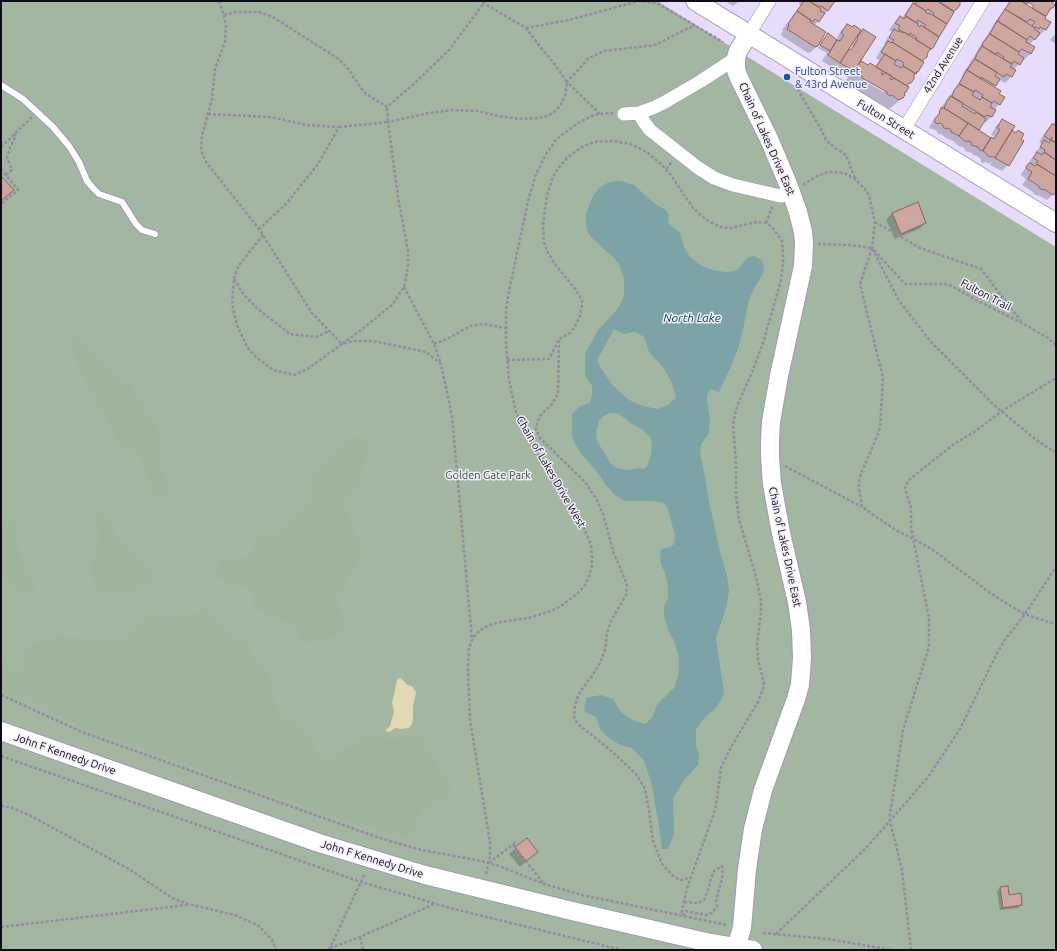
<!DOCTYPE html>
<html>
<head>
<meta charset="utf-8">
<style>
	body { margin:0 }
	#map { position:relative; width:1057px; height:951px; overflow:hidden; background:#e8dcfd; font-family:Ubuntu,sans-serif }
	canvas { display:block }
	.frame { position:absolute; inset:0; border:2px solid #100c17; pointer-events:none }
</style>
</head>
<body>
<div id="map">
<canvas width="1057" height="951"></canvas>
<div class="frame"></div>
</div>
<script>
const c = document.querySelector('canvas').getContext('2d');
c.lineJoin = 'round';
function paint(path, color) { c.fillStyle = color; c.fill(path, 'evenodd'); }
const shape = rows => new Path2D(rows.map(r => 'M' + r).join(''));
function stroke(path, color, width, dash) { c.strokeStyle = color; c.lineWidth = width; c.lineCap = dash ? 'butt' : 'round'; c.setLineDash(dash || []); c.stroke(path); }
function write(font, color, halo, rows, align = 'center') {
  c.font = font + ' Ubuntu,sans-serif'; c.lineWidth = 3; c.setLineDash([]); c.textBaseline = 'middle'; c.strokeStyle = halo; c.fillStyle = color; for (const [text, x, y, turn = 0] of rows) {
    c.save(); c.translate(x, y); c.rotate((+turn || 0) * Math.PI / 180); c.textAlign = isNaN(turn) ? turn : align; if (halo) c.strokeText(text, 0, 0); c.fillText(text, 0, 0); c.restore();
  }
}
paint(shape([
	[1,1,657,1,1056,247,1056,950,1,950]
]), '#a3b6a1');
paint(shape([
	[79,336,107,371,130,385,162,438,160,469,171,487,157,497,138,455,119,442,78,367,72,340],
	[355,436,370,440,357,492,342,500,363,553,337,597,346,632,305,644,292,624,252,608,253,590,214,577,220,561,249,556,259,537,280,536,314,501,310,475],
	[99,508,126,547,148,565,152,578,133,590,97,592,90,568,98,548,100,534,93,511],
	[14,521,23,569,38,592,17,591,1,575,1,525],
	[208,609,230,639,242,639,272,681,278,714,305,733,325,762,365,737,403,740,415,730,455,794,420,810,412,838,358,824,82,727,19,694,1,694,1,655,10,672,23,674,24,649,58,635,125,643,148,612,172,619]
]), '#a0b59e');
paint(shape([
	[400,678,405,682,407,685,412,686,415,691,416,693,413,706,413,718,412,724,409,728,401,729,395,728,391,731,387,732,386,730,390,726,394,712,392,703,394,695,397,680]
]), '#e2d9b4');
paint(shape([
	[617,181,625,182,634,185,654,203,664,209,668,213,669,216,668,220,669,224,680,233,684,247,690,257,699,264,709,269,718,271,727,272,735,271,739,268,746,259,750,257,754,256,761,260,763,263,764,267,763,274,755,287,750,297,747,308,743,330,738,348,731,366,719,392,711,389,708,392,707,398,710,421,709,433,702,443,700,451,710,506,721,556,727,575,729,591,726,608,716,638,724,694,716,708,706,716,696,729,696,745,699,755,698,765,685,779,673,798,674,835,668,849,662,849,659,827,652,785,644,761,632,748,620,745,608,737,600,729,596,717,584,711,586,698,601,695,613,699,620,711,632,720,645,724,652,718,657,705,674,688,678,676,679,664,678,653,674,641,668,630,664,616,664,607,668,598,668,588,665,573,661,565,660,556,661,549,670,547,674,544,675,536,668,509,664,503,659,502,651,501,625,501,615,495,605,484,598,473,583,456,575,444,572,436,572,414,580,406,590,403,592,395,592,386,585,376,585,354,598,330,614,313,620,305,624,296,624,279,620,266,615,259,592,238,587,231,586,224,586,214,593,196,599,188,607,183],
	[614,329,623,334,636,332,644,337,649,352,663,367,672,383,676,398,668,405,657,409,643,406,629,400,613,386,602,370,597,360],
	[610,413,617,413,623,417,632,424,642,429,651,438,652,443,651,454,648,464,646,468,643,469,640,468,626,470,617,468,611,464,597,441,596,434,599,420,602,417]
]), '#7ea3a7');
paint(shape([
	[725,1,739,1,733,6],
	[800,1,836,1,814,26,817,46,811,52,808,53,782,36,781,34,783,31,782,30,800,6,799,3],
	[915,1,960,1,956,9,952,13,940,34,913,75,910,83,906,87,906,92,902,98,892,107,888,109,882,104,880,105,877,102,853,88,853,86,846,81,848,77,822,61,827,53,818,48,828,35,836,40,841,31,847,25,857,36,863,30,860,61,868,66,875,67,879,60,876,58,882,48,885,45,884,44,888,37,893,32,889,30,894,23,900,17,902,18,907,10],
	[851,44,853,46,850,51,848,49],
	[864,79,885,90,884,92,864,81],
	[1008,1,1027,1,1025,5,1033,9,1035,5,1028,1,1050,1,1049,2,1052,8,1048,12,1044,19,1049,23,1045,30,1039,36,1037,35,1035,39,1029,45,1034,48,1030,54,1024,60,1022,59,1019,64,1013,70,1011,77,1005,83,1000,80,993,87,998,94,999,104,994,110,995,110,991,117,985,123,983,122,977,130,992,139,994,136,991,135,996,126,1003,120,1011,131,1008,165,1002,171,990,165,992,161,989,164,986,162,983,163,981,162,981,159,977,156,973,155,972,153,965,151,965,149,961,146,960,147,953,141,946,138,945,137,941,134,939,134,937,133,937,131,933,129,931,129,929,127,934,120,934,119,939,113,941,107,947,101,948,97,954,91,956,86,961,79,963,73,970,63,970,62,975,55,977,51,993,26,993,25,1005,9,1008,3],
	[1054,35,1056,36,1056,44,1050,40],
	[1056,120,1056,191,1047,200,1038,195,1036,195,1034,194,1033,192,1022,185,1026,179,1021,175,1021,174,1028,165,1031,159,1036,154,1035,153,1042,144,1039,142,1046,131],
	[917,203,925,223,919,229,895,239,886,220,892,213],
	[526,839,537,852,520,867,509,854],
	[1000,888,1008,896,1021,905,1018,908,1000,910,997,891]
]), '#0003');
const building = shape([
	[804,1,809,1,821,9,820,11,825,13,819,22,815,19,813,22,797,11,804,1],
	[809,1,835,1,828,11,821,6,819,7,809,1],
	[917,1,934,1,936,2,937,1,954,12,947,24,933,15,934,13,928,9,926,11,915,4,917,1],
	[942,1,961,1,960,1,960,5,957,9,954,11,941,3,942,1],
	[1011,1,1021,1,1046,17,1045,19,1051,22,1046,30,1040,27,1039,29,1035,27,1035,28,1032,26,1035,22,1030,19,1027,22,1005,9,1011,1],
	[1021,1,1050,1,1055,5,1053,8,1051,8,1046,16,1032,8,1034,6,1028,2,1027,4,1021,1],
	[913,3,926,11,925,12,928,14,929,13,947,24,939,37,924,27,926,25,918,20,917,23,905,16,913,3],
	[1005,9,1035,28,1034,29,1040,33,1035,40,1030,36,1027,40,998,21,999,18,1005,9],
	[797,11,811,20,810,22,826,32,818,46,815,47,787,29,789,25,788,24,797,11],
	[900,16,904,19,906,16,918,24,917,25,920,27,921,25,939,37,933,48,931,49,916,40,917,38,910,33,909,35,898,29,900,26,895,23,900,16],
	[997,21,1027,40,1026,42,1035,47,1031,54,1022,49,1019,52,990,34,997,21],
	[847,24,853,27,854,25,861,30,840,63,828,55,837,40,840,41,844,35,841,33,847,24],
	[863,29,876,37,854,71,840,63,849,49,851,50,858,39,857,38,863,29],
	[894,29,899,32,899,31,903,33,904,32,931,49,928,52,927,57,922,61,892,42,894,40,889,37,894,29],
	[828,33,837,40,830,51,820,45,828,33],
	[990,34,1019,52,1018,54,1024,58,1020,65,1014,61,1012,64,1003,59,1004,57,997,52,996,55,982,46,983,45,982,44,990,34],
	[888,41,891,43,892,42,924,62,918,72,916,72,917,73,916,74,903,66,904,63,897,59,896,61,881,52,888,41],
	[982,46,1012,64,1010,67,1016,70,1012,77,1006,74,1004,77,975,59,976,57,976,55,982,46],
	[885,54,896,61,894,64,901,68,903,66,915,73,914,75,914,79,911,83,909,83,907,86,876,67,885,54],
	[975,59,997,72,995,76,1000,79,996,86,981,77,981,79,967,70,975,59],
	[861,61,868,65,870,63,883,71,881,74,883,75,885,72,892,76,890,79,892,80,894,78,909,87,906,92,904,93,905,95,903,98,898,100,892,95,890,96,887,94,887,92,862,78,862,76,854,71,861,61],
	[967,70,1001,91,999,94,1005,97,1000,105,994,101,992,103,982,97,983,95,975,90,974,92,959,84,967,70],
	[960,84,974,92,972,95,980,100,982,97,992,103,990,107,996,110,992,117,987,115,985,117,952,97,954,90,960,84],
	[951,96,963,103,962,106,975,114,976,112,986,119,979,130,944,108,947,100,949,99,951,96],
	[941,108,944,108,968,123,959,136,951,132,951,130,948,128,946,129,943,127,943,125,940,123,937,124,935,122,934,120,940,113,939,112,941,108],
	[1002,119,1015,126,995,158,992,156,990,157,987,155,986,153,983,151,991,137,994,139,1000,130,997,128,1002,119],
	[968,123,991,138,983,150,981,151,979,149,978,147,971,145,971,142,968,141,966,142,959,136,968,123],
	[1052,124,1056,126,1056,143,1051,140,1052,137,1050,140,1044,136,1052,124],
	[1012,130,1016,133,1018,130,1024,134,1021,139,1024,141,1009,166,995,158,1012,130],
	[1044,140,1049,143,1051,140,1056,143,1056,160,1044,152,1045,150,1040,147,1044,140],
	[1037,152,1042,155,1044,152,1056,160,1056,176,1036,164,1038,161,1033,158,1037,152],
	[1030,163,1035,166,1037,164,1056,176,1056,193,1053,195,1044,189,1043,190,1039,188,1039,186,1028,179,1032,172,1027,169,1026,167,1028,164,1030,163],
	[1,176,14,190,1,201,1,176],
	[918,202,926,223,901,234,892,213,918,202],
	[527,838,538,852,526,861,515,847,527,838],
	[1008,886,1009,895,1021,893,1022,905,1003,908,1000,887,1008,886]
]);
paint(building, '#cda79f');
stroke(building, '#89665f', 1);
const lane = shape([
	[1,85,23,99,53,127,69,146,79,162,87,181,93,188,99,194,122,202,136,224,142,230,155,234]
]);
const street = shape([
	[749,34,769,1],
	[639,113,644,122,650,130,697,167,714,178,733,185,776,195,782,196,792,194],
	[624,114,639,113,655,107,665,102,701,81,736,58],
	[904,129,983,1]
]);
const secondary = shape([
	[695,1,1056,223],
	[1,731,319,843,425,875,572,911,710,943,753,950],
	[732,950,738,941,742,928,747,869,753,829,763,790,796,699,800,685,802,658,801,630,797,602,781,533,772,484,770,457,770,440,771,422,779,376,803,266,804,243,803,232,798,212,788,184,769,139,739,78,736,70,736,58,738,51,749,34]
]);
stroke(lane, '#a398b7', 8);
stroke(street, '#a398b7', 14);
stroke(secondary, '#a398b7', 20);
stroke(shape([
	[219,1,224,15,226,26,225,42,215,68,212,99,202,136,201,150,206,162,259,229,312,313,342,344,361,330,392,305,404,287,408,267,408,251,398,197,388,122,429,113,453,110,478,111,498,116,520,119,539,118,547,116,554,112,559,107,565,97,567,82,553,62,541,48,526,28,480,1],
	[224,15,236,12,259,12,273,17,337,58,347,67,361,88,366,94,387,107,417,81,449,50,484,3],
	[526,28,569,20,639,1,657,3,723,42],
	[795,85,821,129,826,140,835,148,846,155,855,178],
	[208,114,270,117,307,125,339,127,318,164,286,204,259,229],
	[600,114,567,82,589,58,604,51,655,45,695,25],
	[339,127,388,122,387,107],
	[1,147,32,117],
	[1,169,18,190,2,203],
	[666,169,672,162],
	[6,175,12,170,7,158,10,147,16,136,14,134],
	[803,185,817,176,828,172,844,173,855,179,865,189,869,196,875,222,872,248,905,284,948,284,980,302,1022,323,1048,338,1056,345],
	[875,222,920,248,981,269,1021,321],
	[766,223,772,207],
	[263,235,239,265,234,278,232,304,237,325,247,347,256,357,273,370,294,375,309,368,342,344,354,341,373,341,426,352,441,364,452,416,472,640],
	[818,244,850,245,872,248,898,299,930,341,993,404,1035,439,1050,449,1056,452],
	[872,248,860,284,883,378,880,428,871,451,861,473,859,482,859,488,862,507,894,529,919,542,933,550,989,592,1014,608,1025,614,1036,618,1056,624],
	[234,279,244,295,258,309,290,334,316,337,329,331],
	[404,287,434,344,441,364],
	[559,340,558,394,552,404,540,416,536,426,536,430,540,438,585,482,597,500,603,514,614,554,624,577,627,585,626,595,611,621,607,633,605,650,600,663,592,676,582,689,578,696,575,706,574,717,576,721,579,725,608,748,636,774,644,787,646,794,649,811,653,841,662,864,674,877,681,880,690,878],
	[434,344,447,339,470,326,483,324,505,328],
	[507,360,549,359,559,339,570,333,574,328,580,316,582,305,582,300,576,290,554,263,547,251,544,242,543,224,547,195,553,177,557,170,567,158,580,148,586,145,595,142,613,141,630,144,639,148,648,153,661,164,670,174,693,208,704,218,710,222,721,227,731,228,756,222,766,223,771,226,775,231,782,241,783,253,783,262,781,280,764,340,753,370,737,406,733,424,736,464,736,494,739,519,756,577,761,601,761,611,757,644,758,660,764,683,763,689,758,702,734,742,721,767,716,806,713,816,687,888,681,915],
	[785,466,862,507],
	[1,695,82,732,377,837,400,844,422,850,481,861,499,866,544,884,582,895,727,925],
	[1,756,361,882,454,909,622,950],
	[1,806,12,808,29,815,129,869,172,898,188,904,235,915,259,926,272,940,276,950],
	[513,845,544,884],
	[489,863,515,843,517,845],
	[486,874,490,856,490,842,470,720,468,668,469,648,472,640,476,634,482,629,489,625,506,621,529,618,551,611,561,606,578,593,585,585,589,576,592,566,592,556,591,545,582,524,525,431,516,412,509,380,506,343,506,311,508,296,528,201,536,174,545,156,555,141,563,134,578,123,594,115,600,114,613,113],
	[683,916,686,911,706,915,712,913,717,906,716,900,723,874,722,866,714,871,711,878,708,890,704,900,698,903,684,902],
	[1,927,187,905],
	[763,933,828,939,892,950],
	[776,934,864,850,890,821,890,814,903,730,929,647,929,618,911,528,911,508,905,488,908,481,910,479,954,444,974,432,1002,411,1056,378],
	[360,937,363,950],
	[330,948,360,937,434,904],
	[329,950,365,873],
	[911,950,902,870,890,821,928,777,960,729,994,659,1004,641,1025,614,1056,567]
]), '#948ba3', 2.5, [3, 2]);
stroke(lane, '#fff', 6);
stroke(street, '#fff', 13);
stroke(secondary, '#fff', 18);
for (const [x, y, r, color] of [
	[787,77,4,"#1a4fb4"]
]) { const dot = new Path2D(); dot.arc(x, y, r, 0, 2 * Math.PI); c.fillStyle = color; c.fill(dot); stroke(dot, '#f2edfa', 1.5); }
write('11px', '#100c17', '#f2edfa', [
	["42nd Avenue",943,65,-58],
	["Fulton Street",886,119,31],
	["Chain of Lakes Drive East",767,139,66],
	["Fulton Trail",986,295,28],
	["Chain of Lakes Drive West",551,472,60],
	["Chain of Lakes Drive East",785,547,78],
	["John F Kennedy Drive",65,754,19],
	["John F Kennedy Drive",372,859,17]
]);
write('11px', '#164399', '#f2edfa', [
	["Fulton Street",795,71],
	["& 43rd Avenue",795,84]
], 'left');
write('11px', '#30522f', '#f2edfa', [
	["Golden Gate Park",488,475]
]);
write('italic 12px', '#0d464c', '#f2edfa', [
	["North Lake",692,318]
]);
</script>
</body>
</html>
